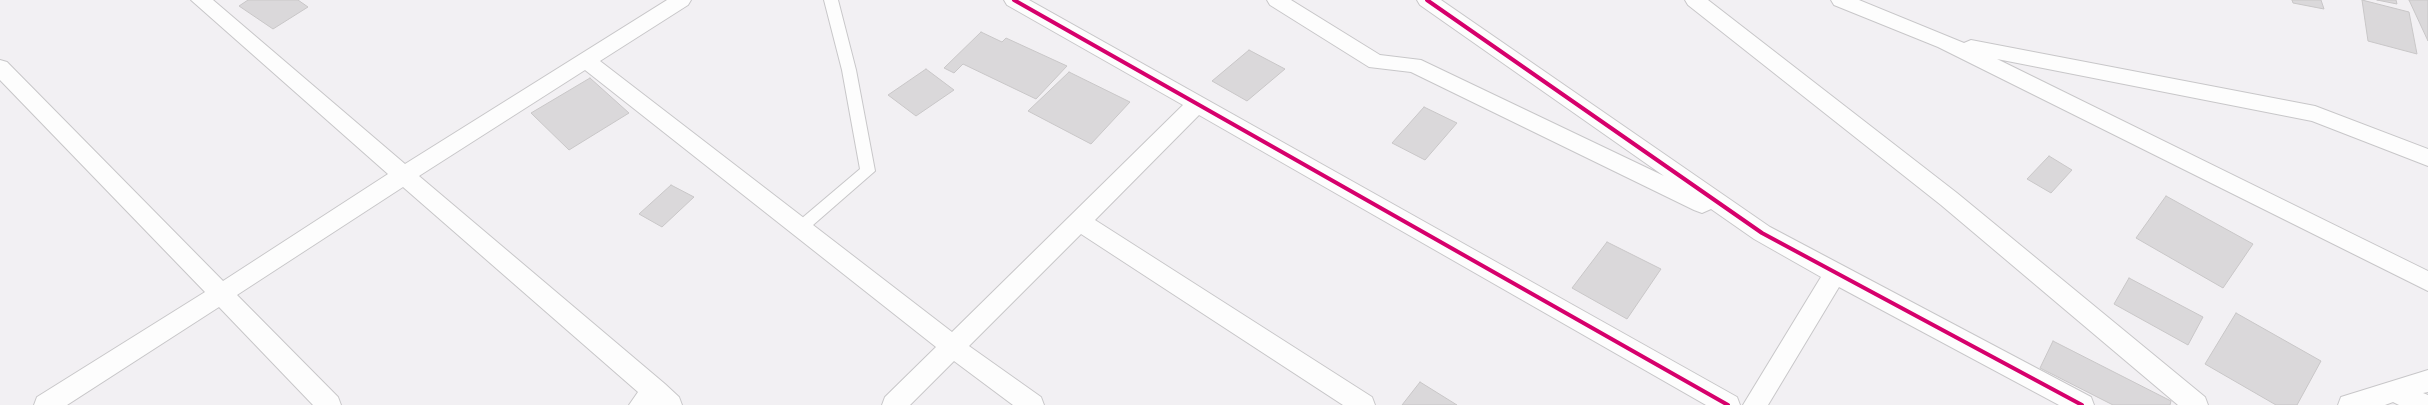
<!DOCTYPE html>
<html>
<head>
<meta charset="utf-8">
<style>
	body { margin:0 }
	canvas { display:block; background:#f2f0f3 }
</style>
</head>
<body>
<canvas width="2428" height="405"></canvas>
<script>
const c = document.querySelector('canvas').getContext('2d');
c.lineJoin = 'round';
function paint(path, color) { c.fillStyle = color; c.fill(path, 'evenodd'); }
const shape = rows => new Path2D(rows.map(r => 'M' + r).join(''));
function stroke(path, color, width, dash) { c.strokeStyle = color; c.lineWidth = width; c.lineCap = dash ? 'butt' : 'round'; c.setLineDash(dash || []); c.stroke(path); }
const building = shape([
	[248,0,298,0,308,7,273,29,239,6,248,0],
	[2292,0,2321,0,2324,9,2293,3,2292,0],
	[2362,0,2409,12,2417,54,2368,41,2362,0],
	[2377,0,2396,0,2397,4,2377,0],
	[2409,0,2428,0,2428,41,2409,0],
	[981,32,1002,42,1006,38,1067,66,1036,99,963,64,954,73,944,68,981,32],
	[1249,50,1285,69,1247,101,1212,81,1249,50],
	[926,69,954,90,916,116,888,95,926,69],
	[1069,72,1130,102,1091,144,1028,111,1069,72],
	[590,78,629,113,569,150,531,113,590,78],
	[1424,107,1457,123,1425,160,1392,143,1424,107],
	[2049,156,2072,170,2051,193,2027,179,2049,156],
	[671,185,694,197,662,227,639,214,671,185],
	[2166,196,2253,244,2223,288,2136,238,2166,196],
	[1607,242,1661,269,1627,319,1572,288,1607,242],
	[2129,278,2203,317,2188,345,2114,304,2129,278],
	[2236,313,2321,361,2297,405,2276,405,2205,364,2236,313],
	[2053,341,2171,401,2170,405,2113,405,2040,368,2053,341],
	[1420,382,1457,405,1402,405,1420,382]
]);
paint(building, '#dad8da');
stroke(building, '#c9c7c8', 1);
const lane = shape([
	[824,0,838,0,856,70,875,171,805,232,800,234,795,232,792,228,795,224,860,169,842,70,824,0]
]);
const street = shape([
	[191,0,213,0,405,164,667,0,691,0,688,5,600,61,952,332,1183,105,1007,5,1004,0,1029,0,1737,397,1740,405,1706,405,1199,115,1095,220,1372,397,1375,405,1343,405,1081,234,969,346,1041,397,1044,405,1013,405,954,361,910,405,882,405,885,397,936,347,585,70,419,176,665,384,679,397,682,405,629,405,638,392,403,187,237,295,338,397,341,405,313,405,219,307,67,405,34,405,37,397,205,292,0,80,0,60,7,62,223,281,388,174,191,0],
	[1267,0,1291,0,1380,55,1421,60,1664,176,1420,5,1417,0,1441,0,1770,227,2091,397,2094,405,2059,405,1839,287,1768,405,1743,405,1821,277,1754,239,1711,209,1702,213,1694,210,1411,72,1369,67,1270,5,1267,0],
	[1685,0,1708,0,1957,193,2205,397,2208,405,2178,405,1941,205,1688,5,1685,0],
	[1831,0,1859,0,1964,43,1971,40,2315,106,2428,149,2428,166,2312,121,1997,59,2428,271,2428,291,1938,47,1834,5,1831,0],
	[2428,370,2428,392,2423,393,2428,395,2428,405,2399,405,2393,402,2385,405,2338,405,2341,397,2428,370]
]);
stroke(lane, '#c8c7c9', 2);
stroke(street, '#c8c7c9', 2);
paint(lane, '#fdfdfd');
paint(street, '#fdfdfd');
stroke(shape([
	[1014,0,1728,405],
	[1427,0,1762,233,2082,405]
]), '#d6006c', 4);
</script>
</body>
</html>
